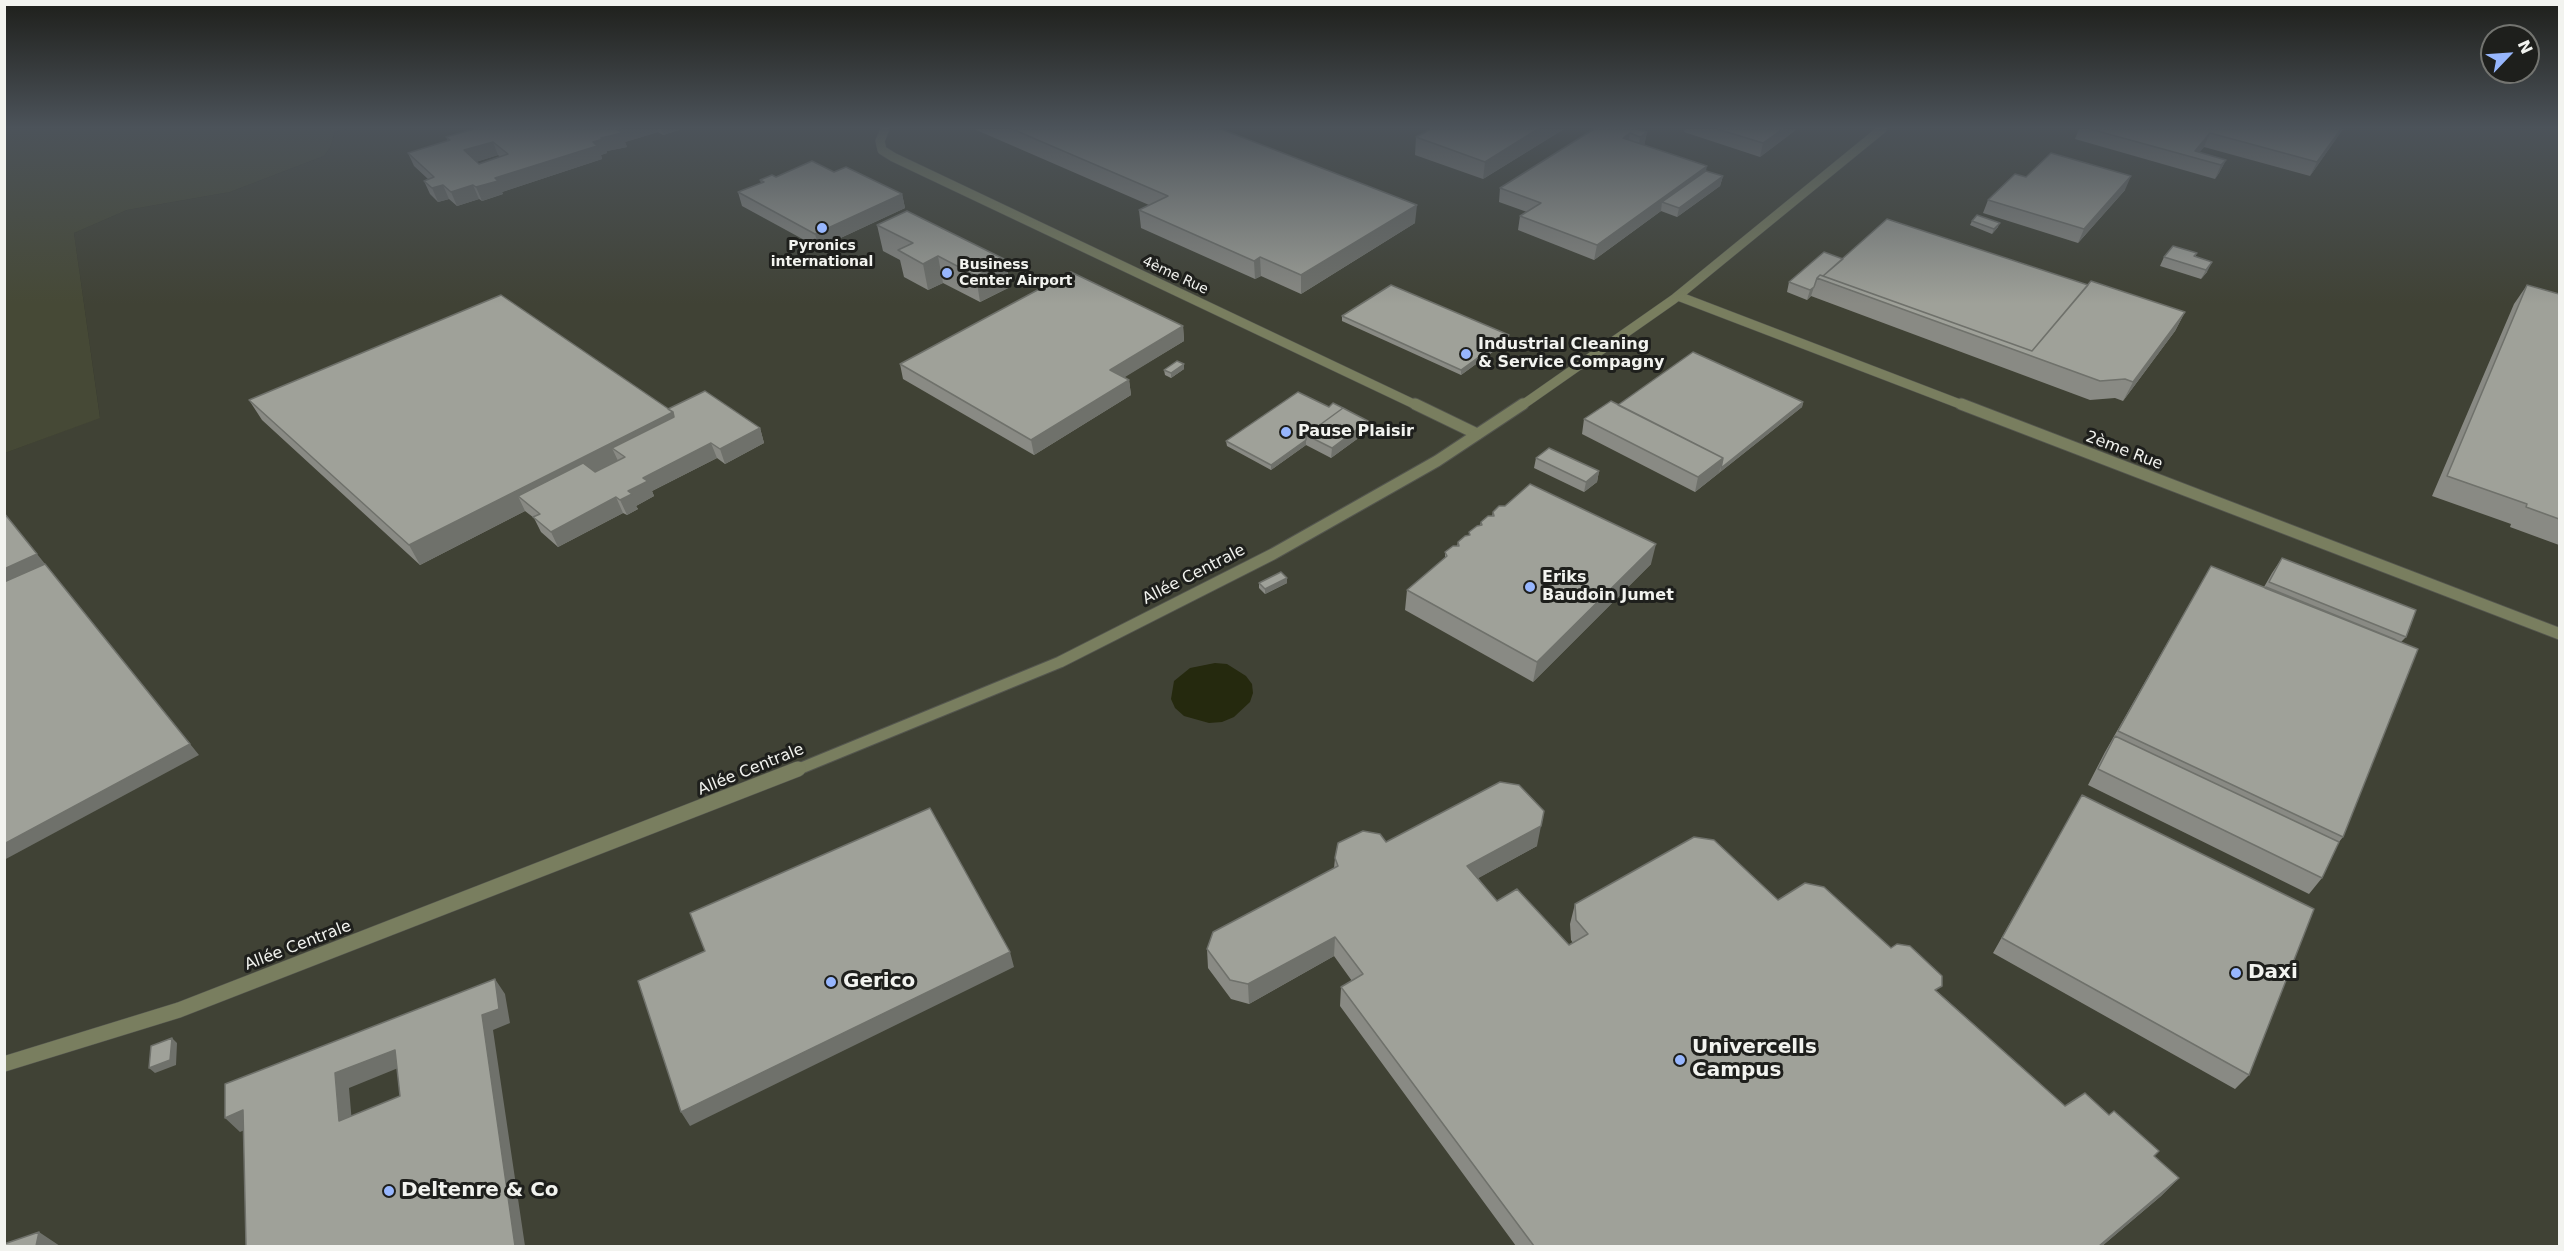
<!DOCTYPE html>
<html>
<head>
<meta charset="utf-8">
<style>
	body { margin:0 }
	#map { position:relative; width:2564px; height:1251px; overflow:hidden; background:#363831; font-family:"DejaVu Sans",sans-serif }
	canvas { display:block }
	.frame { position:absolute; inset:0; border:6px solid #f2f3ef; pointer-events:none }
	.north { position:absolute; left:2480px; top:24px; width:60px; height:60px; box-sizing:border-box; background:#1e1f1c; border:2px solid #737470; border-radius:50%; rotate:65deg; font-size:16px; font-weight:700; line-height:24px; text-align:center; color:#f2f3ef }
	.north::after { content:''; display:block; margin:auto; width:21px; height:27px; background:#97b6fd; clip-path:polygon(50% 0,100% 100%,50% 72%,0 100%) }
</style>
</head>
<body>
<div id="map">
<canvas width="2564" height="1251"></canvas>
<div class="frame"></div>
<div class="north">N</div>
</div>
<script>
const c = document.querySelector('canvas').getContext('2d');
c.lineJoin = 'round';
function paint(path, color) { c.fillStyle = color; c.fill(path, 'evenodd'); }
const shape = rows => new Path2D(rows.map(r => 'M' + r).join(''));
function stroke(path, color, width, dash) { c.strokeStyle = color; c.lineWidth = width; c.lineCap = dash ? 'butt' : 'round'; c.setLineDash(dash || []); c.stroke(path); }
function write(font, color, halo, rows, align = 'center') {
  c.font = font + ' "DejaVu Sans",sans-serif'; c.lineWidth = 6; c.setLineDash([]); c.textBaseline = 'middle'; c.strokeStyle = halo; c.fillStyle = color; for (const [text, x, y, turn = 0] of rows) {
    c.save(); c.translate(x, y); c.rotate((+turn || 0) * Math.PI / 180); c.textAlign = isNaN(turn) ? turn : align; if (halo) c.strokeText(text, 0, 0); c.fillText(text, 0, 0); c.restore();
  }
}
paint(shape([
	[347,129,2559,129,2559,1246,5,1246,5,453,100,417,74,233,127,210,230,192,324,156,330,148,335,132]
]), '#404235');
paint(shape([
	[5,129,347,129,335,132,330,148,324,156,230,192,127,210,74,233,100,418,5,453]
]), '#464936');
paint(shape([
	[1215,663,1227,664,1246,676,1252,684,1253,693,1250,702,1234,717,1222,722,1209,723,1184,716,1175,708,1171,699,1174,681,1190,668]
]), '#25290e');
const minorFar1 = shape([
	[885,129,880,141,882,150,893,157,1418,406]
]);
const minor = shape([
	[1415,404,1477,434]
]);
const tertiaryFar2 = shape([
	[1678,296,1965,406],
	[1521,406,1674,299,1882,129]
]);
const tertiaryFar1 = shape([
	[1961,404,2560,634],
	[794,771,1060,662,1273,554,1437,461,1523,404]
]);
const tertiary = shape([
	[4,1064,179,1010,798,769]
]);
stroke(minorFar1, '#54564f', 10);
stroke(minor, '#54564f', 13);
stroke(tertiaryFar2, '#54564f', 10);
stroke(tertiaryFar1, '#54564f', 13);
stroke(tertiary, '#54564f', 16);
stroke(minorFar1, '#797e5f', 9);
stroke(minor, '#797e5f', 11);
stroke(tertiaryFar2, '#797e5f', 9);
stroke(tertiaryFar1, '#797e5f', 11);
stroke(tertiary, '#797e5f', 15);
paint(shape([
	[474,129,682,129,663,135,658,132,625,142,627,147,607,151,607,153,601,155,602,159,502,192,503,194,482,201,479,199,457,206,449,199,438,202,430,194,424,181,428,179,414,166,408,153,448,141,446,137],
	[498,155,500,157,479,164,476,162],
	[974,129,1221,129,1415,223,1301,294,1261,276,1255,279,1141,228,1139,210,1149,205],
	[1564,129,1483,179,1415,155,1416,137],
	[1594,129,1647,132,1644,146,1706,171,1723,176,1720,186,1677,217,1661,211,1594,260,1518,230,1520,216,1527,212,1499,202,1500,188],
	[1685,129,1797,129,1760,157,1684,132],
	[2079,129,2343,129,2310,176,2204,147,2199,152,2226,160,2219,173,2215,179,2075,139],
	[776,177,902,194,905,208,819,248,742,206,738,192,761,183,760,180],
	[2026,177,2125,190,2078,243,1983,213,1988,200],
	[1972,221,1998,227,1992,234,1970,225],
	[877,225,1006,260,1010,287,980,302,943,283,928,290,904,277,900,260,883,251],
	[2197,253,2195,257,2207,272,2201,279,2160,266,2164,257],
	[1843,259,2088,285,2185,312,2175,331,2123,401,2115,398,2090,400,1811,296,1807,300,1787,292,1789,282],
	[2527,285,2559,294,2559,545,2510,527,2511,524,2432,496,2514,304],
	[1342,316,1509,335,1509,340,1461,375,1342,321],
	[1183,326,1184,341,1124,377,1129,380,1131,395,1034,455,903,379,900,364],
	[1184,369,1171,378,1165,375,1164,370],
	[249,400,668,409,760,428,764,443,725,464,717,458,652,491,654,496,636,506,638,509,627,515,623,513,558,547,541,532,534,518,525,511,420,565,262,420],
	[1803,402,1802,407,1695,492,1582,434,1584,419,1618,405],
	[1329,407,1368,421,1368,431,1331,458,1306,445,1271,470,1227,446,1226,441],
	[1536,458,1599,471,1597,482,1584,492,1534,468],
	[1493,512,1651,564,1533,682,1405,610,1407,590,1445,558,1445,552,1457,546,1458,542,1469,535,1469,532,1480,525,1481,522,1492,516],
	[2282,558,2406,637,2401,642,2343,837,2339,842,2322,878,2309,894,2088,785,2105,752,2211,566,2264,587,2272,573],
	[1287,578,1287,583,1265,594,1259,588,1259,583],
	[2082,795,2249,1075,2235,1089,1993,953],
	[1386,842,1537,846,1478,878,1497,901,1569,945,1573,943,1571,940,1570,924,1575,904,1778,900,1938,992,2065,1106,2154,1156,2179,1178,2161,1196,2102,1246,1516,1246,1340,1006,1341,987,1352,981,1334,956,1249,1004,1231,999,1208,968,1207,949,1334,868,1335,858]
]), '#898a84');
paint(shape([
	[621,129,657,129,658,132,625,142,627,147,607,151,607,153,601,155,602,159,502,192,503,194,482,201,476,187,495,178,593,142],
	[661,129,682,129,663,135],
	[1538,129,1564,129,1483,179,1485,162],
	[1783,129,1797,129,1760,157,1763,143],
	[2341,129,2343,129,2310,176,2317,162],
	[1647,132,1644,146,1638,149,1640,137],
	[1630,133,1628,147,1623,138],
	[2210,133,2204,147,2195,158,2195,151],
	[493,142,498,155,469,164,464,150],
	[2226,160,2219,173,2215,179,2221,165],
	[1707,166,1704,180,1662,202,1661,211,1594,260,1597,245],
	[1723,176,1720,186,1677,217,1679,208],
	[2131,176,2125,190,2078,243,2084,229],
	[443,185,449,199,438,202,432,188],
	[473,185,479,199,457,206,451,192],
	[902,194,905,208,819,248,815,234],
	[1417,205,1415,223,1301,294,1301,275],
	[2000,223,1998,227,1992,234,1994,229],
	[938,256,943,283,928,290,923,264],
	[1260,257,1261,276,1255,279,1254,261],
	[1006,260,1010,287,980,302,976,276],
	[2212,262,2207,272,2201,279,2206,270],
	[1814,287,1811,296,1807,300,1810,290],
	[2185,312,2175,331,2123,401,2133,382],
	[1183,326,1184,341,1112,385,1110,370],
	[1509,335,1509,340,1461,375,1461,370],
	[1184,364,1184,369,1171,378,1171,373],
	[1129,380,1131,395,1034,455,1031,440],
	[1803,402,1802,407,1719,473,1721,468],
	[673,412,680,432,625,457,612,448,619,463,532,508,518,496,525,511,420,565,409,545],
	[1368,421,1368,431,1331,458,1332,448],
	[760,428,764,443,725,464,720,449],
	[1306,440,1306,445,1271,470,1271,465],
	[711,443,717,458,652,491,654,496,636,506,638,509,627,515,620,500,643,478],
	[1723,458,1719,473,1695,492,1698,477],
	[1599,471,1597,482,1584,492,1586,482],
	[616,497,623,513,558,547,551,532],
	[4,513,199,755,4,860],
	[1656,544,1651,564,1533,682,1537,662],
	[1287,578,1287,583,1265,594,1265,589],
	[1541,826,1537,846,1464,886,1467,866],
	[1335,937,1334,956,1249,1004,1248,984],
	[1010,952,1014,967,690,1126,681,1112],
	[495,979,505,994,510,1023,493,1030,525,1246,515,1246,482,1015],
	[172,1038,177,1043,176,1065,155,1073,149,1068],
	[395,1050,408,1064,349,1088,353,1135,339,1121,335,1073],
	[243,1110,258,1124,240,1132,225,1118],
	[2179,1178,2161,1196,2102,1246,2099,1246],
	[39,1232,60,1246,36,1246]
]), '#6f716b');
const building = shape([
	[474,129,621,129,618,130,622,133,601,138,603,139,593,142,597,146,495,178,498,181,476,187,473,185,451,192,443,185,432,188,424,181,434,177,408,153,450,140,446,137,474,129],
	[493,142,508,154,479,164,464,150,493,142],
	[1012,129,1221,129,1417,205,1301,275,1260,257,1254,261,1139,210,1168,196,1012,129],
	[1431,129,1538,129,1485,162,1416,137,1431,129],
	[1594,129,1636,129,1647,132,1640,137,1630,133,1623,138,1707,166,1597,245,1520,216,1541,203,1500,188,1594,129],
	[1717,129,1783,129,1763,143,1717,129],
	[2090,129,2341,129,2317,162,2210,133,2195,151,2226,160,2221,165,2090,129],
	[2051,153,2131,176,2084,229,1988,200,2015,174,2026,177,2051,153],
	[812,161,834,172,846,167,902,194,815,234,738,192,764,182,760,180,772,175,776,177,812,161],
	[1706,171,1723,176,1679,208,1662,202,1706,171],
	[907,211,1006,260,976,276,938,256,923,264,898,250,913,243,877,225,907,211],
	[1977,215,2000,223,1994,229,1972,221,1977,215],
	[1887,219,2088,285,2032,351,1823,276,1887,219],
	[2173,246,2197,253,2194,256,2212,262,2206,270,2164,257,2173,246],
	[1824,252,1843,259,1823,276,1820,275,1817,278,1814,287,1810,290,1789,282,1824,252],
	[1071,272,1183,326,1110,370,1129,380,1031,440,900,364,1071,272],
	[1820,275,2032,351,2091,281,2185,312,2133,382,2125,379,2100,381,1817,278,1820,275],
	[1391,285,1509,335,1461,370,1342,316,1391,285],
	[2527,285,2559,294,2559,519,2526,507,2527,504,2447,476,2527,285],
	[501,295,673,412,409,545,249,400,501,295],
	[1693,352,1803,402,1721,468,1723,458,1618,405,1693,352],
	[1177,361,1184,364,1171,373,1164,370,1177,361],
	[705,391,760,428,720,449,711,443,643,478,648,481,628,491,632,494,620,500,616,497,551,532,533,517,540,514,518,496,583,463,595,472,625,457,612,448,674,417,673,412,668,409,705,391],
	[1298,392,1329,407,1333,403,1347,410,1343,408,1306,435,1306,440,1271,465,1226,441,1298,392],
	[1611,401,1723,458,1698,477,1584,419,1611,401],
	[1343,408,1368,421,1332,448,1306,435,1343,408],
	[1549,448,1599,471,1586,482,1536,458,1549,448],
	[1530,484,1656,544,1537,662,1407,590,1447,556,1445,552,1453,546,1459,546,1458,542,1465,536,1470,535,1469,532,1477,526,1482,525,1481,522,1488,516,1494,516,1493,512,1499,506,1505,506,1530,484],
	[4,513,37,554,4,569,4,513],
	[2282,558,2416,610,2406,637,2269,582,2282,558],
	[45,564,190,744,4,844,4,582,45,564],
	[2211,566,2418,649,2343,837,2118,731,2211,566],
	[1281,572,1287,578,1265,589,1259,583,1281,572],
	[2266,587,2394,639,2396,640,2265,588,2266,587],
	[2115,736,2339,842,2322,878,2098,769,2115,736],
	[1500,782,1519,785,1544,811,1541,826,1467,866,1497,901,1517,889,1569,945,1588,934,1576,920,1575,904,1694,837,1714,840,1778,900,1805,883,1824,887,1891,948,1897,944,1910,946,1942,976,1942,986,1935,990,2065,1106,2085,1093,2109,1115,2114,1111,2159,1151,2154,1156,2179,1178,2099,1246,1534,1246,1341,987,1363,974,1335,937,1248,984,1230,980,1207,949,1213,932,1338,866,1335,858,1338,843,1363,831,1380,834,1386,842,1500,782],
	[2082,795,2314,909,2249,1075,2002,938,2082,795],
	[930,808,1010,952,681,1112,638,981,705,951,690,913,930,808],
	[495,979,499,1009,482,1015,515,1246,246,1246,243,1110,225,1118,225,1084,495,979],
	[395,1050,400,1096,339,1121,335,1073,395,1050],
	[172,1038,170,1060,149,1068,151,1046,172,1038],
	[39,1232,36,1246,4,1246,4,1244,39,1232]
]);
paint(building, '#9fa199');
stroke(building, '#6f716b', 1.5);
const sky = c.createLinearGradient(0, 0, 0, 304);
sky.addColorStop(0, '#1e1f1b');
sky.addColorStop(0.42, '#4c535a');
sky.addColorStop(1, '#4c535a00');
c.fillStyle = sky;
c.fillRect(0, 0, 2564, 304);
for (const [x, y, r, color] of [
	[822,228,6,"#97b6fd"],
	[947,273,6,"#97b6fd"],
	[1466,354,6,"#97b6fd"],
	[1286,432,6,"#97b6fd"],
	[1530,587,6,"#97b6fd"],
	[2236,973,6,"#97b6fd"],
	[831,982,6,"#97b6fd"],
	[1680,1060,6,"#97b6fd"],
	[389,1191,6,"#97b6fd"]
]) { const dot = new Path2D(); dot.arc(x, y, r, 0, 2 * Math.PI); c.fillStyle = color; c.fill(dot); stroke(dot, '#1e1f1c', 2); }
write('bold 14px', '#f2f3ef', '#1e1f1c', [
	["Pyronics",822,246],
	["international",822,262],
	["Business",959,265,"left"],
	["Center Airport",959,281,"left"]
]);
write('14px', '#f2f3ef', '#1e1f1c', [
	["4ème Rue",1175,276,25]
]);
write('bold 16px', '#f2f3ef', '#1e1f1c', [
	["Industrial Cleaning",1478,345],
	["& Service Compagny",1478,363],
	["Pause Plaisir",1298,432],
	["Eriks",1542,578],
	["Baudoin Jumet",1542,596]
], 'left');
write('16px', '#f2f3ef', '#1e1f1c', [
	["2ème Rue",2124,451,21],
	["Allée Centrale",1194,575,-27],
	["Allée Centrale",751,770,-22],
	["Allée Centrale",298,946,-21]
]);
write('bold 20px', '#f2f3ef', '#1e1f1c', [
	["Daxi",2248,973],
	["Gerico",843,982],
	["Univercells",1692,1048],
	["Campus",1692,1071],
	["Deltenre & Co",401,1191]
], 'left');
</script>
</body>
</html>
